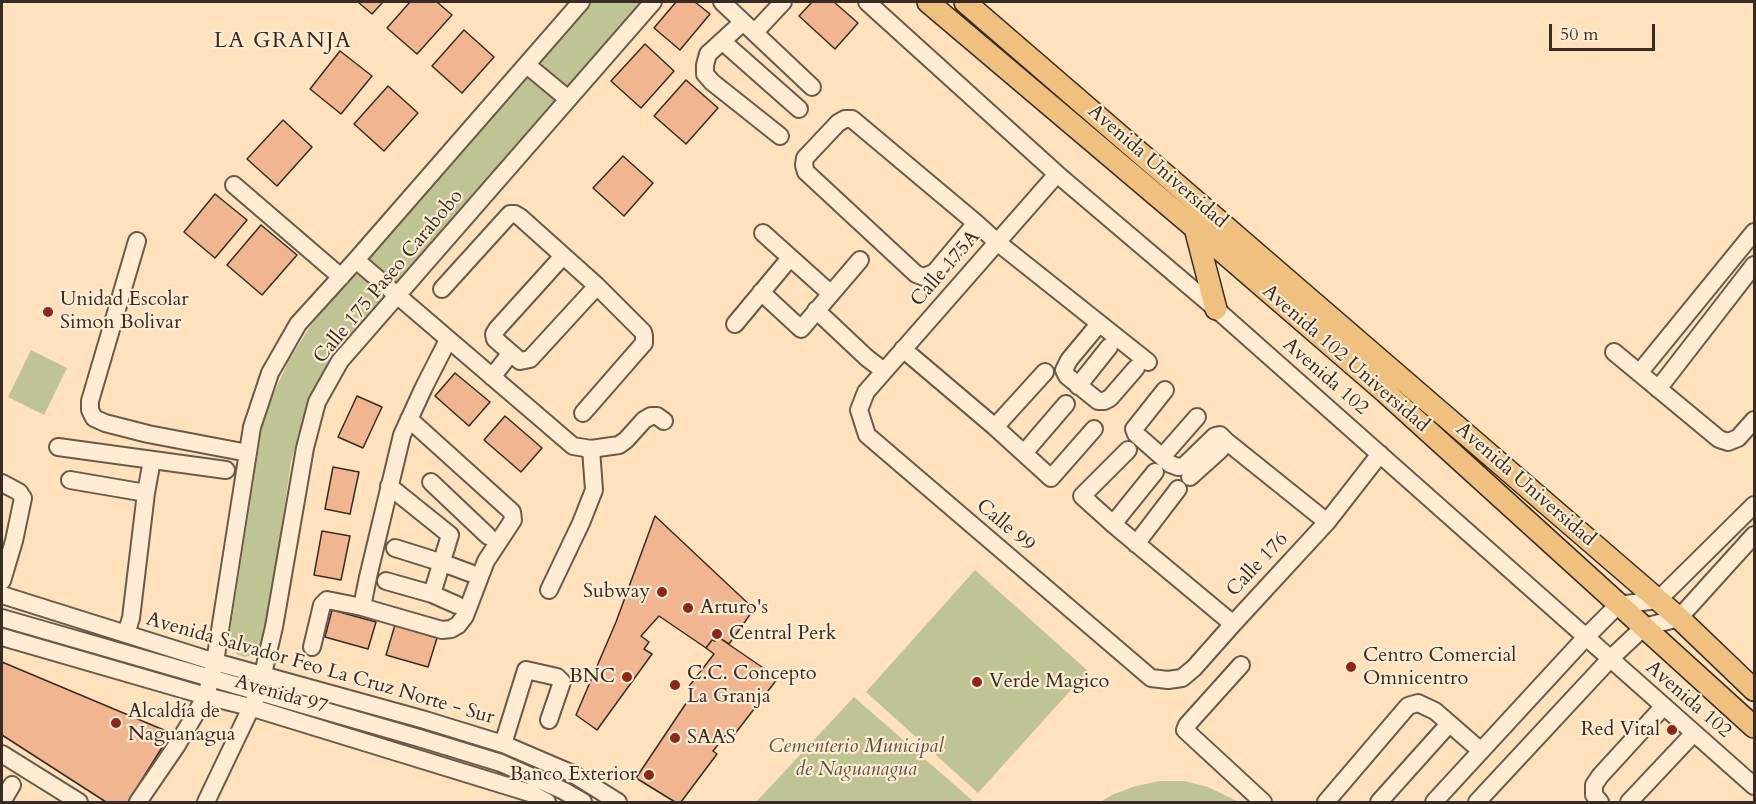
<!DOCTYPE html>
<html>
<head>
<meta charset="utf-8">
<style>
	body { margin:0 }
	#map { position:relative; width:1756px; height:804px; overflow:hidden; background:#ffe2bb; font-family:Cardo,serif }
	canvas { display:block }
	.frame { position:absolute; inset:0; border:3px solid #372c24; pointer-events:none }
	.scale { position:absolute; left:1549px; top:24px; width:106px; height:27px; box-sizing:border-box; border:3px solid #372c24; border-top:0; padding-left:8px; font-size:18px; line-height:21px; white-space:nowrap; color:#372c24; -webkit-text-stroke:4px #ffecd3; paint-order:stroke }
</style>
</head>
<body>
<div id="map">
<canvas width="1756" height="804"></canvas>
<div class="frame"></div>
<div class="scale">50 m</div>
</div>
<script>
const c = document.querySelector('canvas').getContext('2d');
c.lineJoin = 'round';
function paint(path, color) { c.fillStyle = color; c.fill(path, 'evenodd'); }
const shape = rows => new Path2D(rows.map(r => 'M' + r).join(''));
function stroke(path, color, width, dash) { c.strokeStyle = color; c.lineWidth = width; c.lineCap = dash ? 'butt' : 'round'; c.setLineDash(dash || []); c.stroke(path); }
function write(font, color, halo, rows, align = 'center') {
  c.font = font + ' Cardo,serif'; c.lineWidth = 4.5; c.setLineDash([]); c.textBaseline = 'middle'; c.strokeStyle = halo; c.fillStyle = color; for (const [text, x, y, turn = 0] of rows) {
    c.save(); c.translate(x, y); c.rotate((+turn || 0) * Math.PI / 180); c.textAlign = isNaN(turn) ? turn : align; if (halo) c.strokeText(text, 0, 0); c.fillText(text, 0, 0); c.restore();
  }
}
paint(shape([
	[591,2,643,2,412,266,329,366,314,392,303,418,291,462,264,647,258,652,252,655,245,657,238,655,228,646,262,427,269,403,289,360,311,325,383,239],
	[31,350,67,368,44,415,8,397],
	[975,570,1088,671,978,793,866,692],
	[854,697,974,802,756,802],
	[1160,781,1184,781,1208,787,1239,802,1100,802,1114,794,1136,786]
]), '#bec492');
const building = shape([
	[358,2,383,2,372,14,358,2],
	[410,2,437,2,452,15,417,54,387,28,410,2],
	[676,2,695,2,710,14,680,50,654,28,676,2],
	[812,2,834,2,858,23,835,49,799,16,812,2],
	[464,30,494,57,462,93,432,66,464,30],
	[645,44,674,71,641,108,611,81,645,44],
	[340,51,372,76,341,114,310,89,340,51],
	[686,80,718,108,686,144,654,116,686,80],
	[388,86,418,113,384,151,354,124,388,86],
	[283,120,312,147,277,186,247,159,283,120],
	[623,156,653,183,624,216,593,188,623,156],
	[215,194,247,220,215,258,184,232,215,194],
	[261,225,297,255,262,295,227,265,261,225],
	[455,373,490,402,469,426,435,396,455,373],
	[357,396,382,407,363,448,338,437,357,396],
	[505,416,542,448,521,472,484,440,505,416],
	[333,467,359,472,350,514,325,509,333,467],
	[655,516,754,609,729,644,718,637,715,641,712,640,706,648,659,616,641,636,649,642,644,649,652,654,597,730,576,715,616,622,655,516],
	[322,531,350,536,341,580,314,575,322,531],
	[332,610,376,622,368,649,325,637,332,610],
	[395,625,437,638,428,667,386,655,395,625],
	[718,637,778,678,734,735,729,731,713,751,717,754,681,802,675,802,636,778,693,693,687,689,714,654,706,648,712,640,715,641,718,637],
	[2,662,171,733,128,802,106,802,2,735,2,662]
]);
paint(building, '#f1b68f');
stroke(building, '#372c24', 1.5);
const minor = shape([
	[722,2,812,87],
	[867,2,1057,174,1216,309,1754,786],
	[743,22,708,54,705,65,705,74,712,82,780,136],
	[755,32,783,2],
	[722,41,799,109],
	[527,65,568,99],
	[1057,174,866,392,859,410,867,435,1151,678,1168,680,1182,678,1194,668,1233,624,1327,522,1380,454],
	[234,185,341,277],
	[976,223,935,272,924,277,916,274,806,172,804,165,805,158,838,123,845,119,852,119,976,223,997,242,1148,362],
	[763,233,831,294],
	[137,241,90,401,90,410,94,418,105,423,148,434,248,453],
	[356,260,573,446,591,449,619,445,626,440,644,420,651,416,657,416,664,421],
	[442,289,510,214,515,214,520,217,597,286,643,332,644,336,644,343,583,413],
	[761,292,801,329,860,260],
	[816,310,867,358,884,371],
	[735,324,790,258],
	[1099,324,1069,360,1064,370,1067,376,1098,401,1104,401,1110,398,1136,368],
	[903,349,995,427,1051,478,1094,429],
	[1614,352,1719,439,1728,442,1738,438,1754,420],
	[511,353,495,339,494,334,497,329,563,256],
	[1639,373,1754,232],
	[492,377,511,353,520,361,530,359,597,286],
	[1078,386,1109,347],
	[1658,389,1754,265],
	[1165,390,1134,429,1136,434,1170,464,1178,467,1184,466,1215,436,1220,435,1226,441],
	[995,427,1045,372],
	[58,447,226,470],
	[1128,450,1082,496,1113,524,1233,624],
	[1024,453,1066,404],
	[1162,457,1197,417],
	[1190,477,1220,450,1226,441,1327,522],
	[70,480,146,493,131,618,126,634],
	[431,482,488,536],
	[2,483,19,492,23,498,14,541,2,581],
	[389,486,450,535,432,594],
	[146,493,152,460],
	[1113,524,1155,472],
	[1136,544,1178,489],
	[395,548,443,563,470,573],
	[386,581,432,594,457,605],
	[549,590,581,523,594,490,591,449],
	[2,595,215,662,425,720,503,744,573,774,618,802],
	[362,607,368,577,402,435,424,387,448,340],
	[2,618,419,738,501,763,564,791,583,802],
	[2,637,206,696,250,707,530,793,547,802],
	[312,647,322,605,327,600,362,607,442,630,451,629,458,625,465,616,486,561,513,520,512,512,409,419],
	[1241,665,1187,725,1185,730,1263,802],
	[503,744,526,670,557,677,562,682,549,720],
	[2,754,79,802],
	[2,802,12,785],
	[138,802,177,745,206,696,215,662,252,427,270,373,298,324,356,260,581,2],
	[206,802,259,691,274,627,305,448,317,402,340,361,653,2],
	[1326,802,1408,706,1418,703,1435,711,1481,751],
	[1379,802,1449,724],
	[1434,802,1586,637,1618,605,1658,600,1754,505],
	[1477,802,1610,659,1644,627,1679,618,1754,535],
	[1600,802,1594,795,1594,785,1600,776,1664,706],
	[1629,802,1694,733]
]);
const major = shape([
	[928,2,1195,228,1385,392,1754,727],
	[965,2,1679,618,1754,690],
	[1195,228,1216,309]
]);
stroke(minor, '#695a4a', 20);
stroke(major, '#372c24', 24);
stroke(minor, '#ffecd3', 16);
stroke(major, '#f0c17e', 21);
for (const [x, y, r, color] of [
	[48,312,6,"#8f2418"],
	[662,592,6,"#8f2418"],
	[688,608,6,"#8f2418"],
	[717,634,6,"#8f2418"],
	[1351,667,6,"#8f2418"],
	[627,677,6,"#8f2418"],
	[977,682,6,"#8f2418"],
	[675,685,6,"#8f2418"],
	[116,723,6,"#8f2418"],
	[1672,730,6,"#8f2418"],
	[675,738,6,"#8f2418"],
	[649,775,6,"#8f2418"]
]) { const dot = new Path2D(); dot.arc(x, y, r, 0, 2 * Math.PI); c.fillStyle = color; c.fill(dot); stroke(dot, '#ffecd3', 2); }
write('20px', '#372c24', '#ffecd3', [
	["Avenida Universidad",1157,167,41],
	["Calle 175A",946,269,-49],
	["Calle 175 Paseo Carabobo",389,277,-50],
	["Avenida 102 Universidad",1345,359,41],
	["Avenida 102",1325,377,41],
	["Avenida Universidad",1525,485,41],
	["Calle 99",1005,526,40],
	["Calle 176",1258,565,-47],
	["Avenida Salvador Feo La Cruz Norte - Sur",320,669,16],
	["Avenida 97",281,695,16],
	["Avenida 102",1688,700,41]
]);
write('20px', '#372c24', '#ffecd3', [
	["Unidad Escolar",60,300],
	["Simon Bolivar",60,323],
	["Subway",650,592,"right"],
	["Arturo's",700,608],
	["Central Perk",729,634],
	["Centro Comercial",1363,656],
	["Omnicentro",1363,679],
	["C.C. Concepto",687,674],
	["La Granja",687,697],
	["BNC",615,677,"right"],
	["Verde Magico",989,682],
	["Alcaldía de",128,712],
	["Naguanagua",128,735],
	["Red Vital",1660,730,"right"],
	["SAAS",687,738],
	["Banco Exterior",637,775,"right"]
], 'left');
write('italic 20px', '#595240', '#ffecd3', [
	["Cementerio Municipal",856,747],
	["de Naguanagua",856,770]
]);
c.letterSpacing = '1.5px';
write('22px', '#372c24', '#ffecd3', [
	["LA GRANJA",283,42]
]);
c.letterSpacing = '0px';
</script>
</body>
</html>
